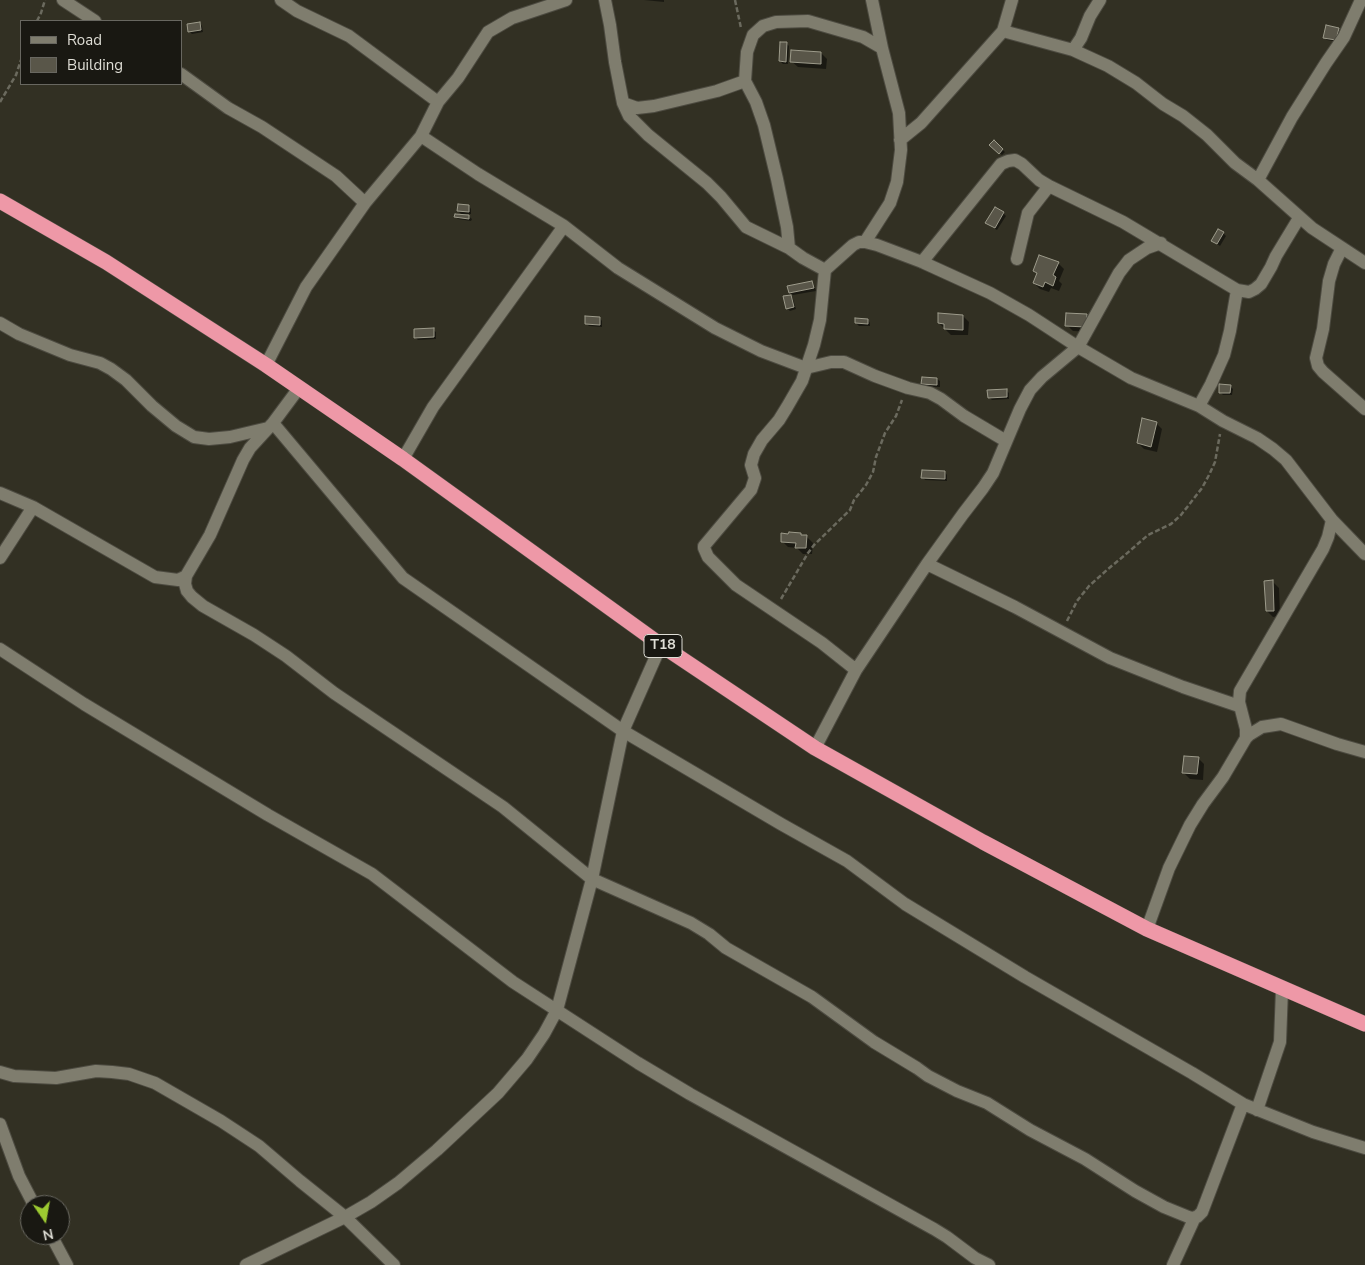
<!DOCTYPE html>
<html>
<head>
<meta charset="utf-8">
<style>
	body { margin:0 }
	#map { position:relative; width:1365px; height:1265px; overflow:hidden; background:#323023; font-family:"Nunito Sans",sans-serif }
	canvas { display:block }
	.legend { position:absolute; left:20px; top:20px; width:162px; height:65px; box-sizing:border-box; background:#191812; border:1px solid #686760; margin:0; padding:6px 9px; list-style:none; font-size:15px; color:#dfded6 }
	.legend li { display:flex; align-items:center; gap:10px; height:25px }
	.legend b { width:25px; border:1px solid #686760 }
	.north { position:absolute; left:20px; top:1195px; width:50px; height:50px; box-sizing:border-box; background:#191812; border:1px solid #686760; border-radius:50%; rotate:168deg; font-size:14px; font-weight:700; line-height:20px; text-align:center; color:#dfded6 }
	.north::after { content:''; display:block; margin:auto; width:18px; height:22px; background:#9cca31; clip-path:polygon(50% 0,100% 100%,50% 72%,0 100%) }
</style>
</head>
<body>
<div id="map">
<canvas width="1365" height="1265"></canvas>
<ul class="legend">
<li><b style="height:6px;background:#7f7d6e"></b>Road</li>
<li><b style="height:14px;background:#595649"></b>Building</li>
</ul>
<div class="north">N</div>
</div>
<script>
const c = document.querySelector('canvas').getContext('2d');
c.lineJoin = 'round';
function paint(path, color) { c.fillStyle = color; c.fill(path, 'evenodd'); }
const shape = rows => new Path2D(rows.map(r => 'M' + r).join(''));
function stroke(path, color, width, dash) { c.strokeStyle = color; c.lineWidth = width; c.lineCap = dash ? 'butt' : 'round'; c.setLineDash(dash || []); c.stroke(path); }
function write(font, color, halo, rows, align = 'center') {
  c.font = font + ' "Nunito Sans",sans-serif'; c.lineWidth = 4; c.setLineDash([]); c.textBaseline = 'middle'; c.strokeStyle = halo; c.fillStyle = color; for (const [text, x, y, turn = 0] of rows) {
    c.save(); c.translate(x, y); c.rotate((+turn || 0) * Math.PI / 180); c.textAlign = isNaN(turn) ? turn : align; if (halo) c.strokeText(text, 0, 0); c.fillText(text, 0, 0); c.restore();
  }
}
paint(shape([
	[644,0,664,0,664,2],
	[200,23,202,26,203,32,192,34,189,31],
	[1338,29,1341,32,1339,42,1327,40,1324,37],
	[786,43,789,46,788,64,783,64,780,61],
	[821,53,827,59,826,69,798,67,791,61],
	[994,142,1005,152,1002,155,991,145],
	[469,206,471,209,471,214,466,214,472,219,471,221,458,219,456,217,463,216,458,211],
	[1003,213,1006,216,997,230,986,223],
	[1223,233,1226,236,1220,246,1213,241],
	[1058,263,1064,269,1059,281,1062,284,1059,291,1051,288,1049,292,1040,289,1034,283,1038,274,1034,271],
	[812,282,814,285,816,291,793,295,790,293],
	[790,296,793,299,796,309,790,311,787,308],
	[1087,315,1093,322,1092,332,1073,331,1067,325],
	[963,316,969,322,968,335,951,335,939,323],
	[600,318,602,321,602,327,589,326,586,323],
	[868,320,870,323,870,326,859,326,856,323],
	[433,330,436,332,436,339,418,340,415,337],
	[937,379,940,381,940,387,925,387,922,384],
	[1230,386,1233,389,1232,395,1223,395,1220,392],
	[1006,390,1009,393,1009,399,992,400,989,397],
	[1156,423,1162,429,1157,452,1144,449,1138,443],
	[945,472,947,475,947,481,925,480,923,477],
	[800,534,803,537,807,537,813,543,812,554,803,554,797,548,788,547,782,541],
	[1273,582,1279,588,1280,616,1273,617,1267,611],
	[1198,758,1204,764,1203,780,1190,779,1183,772]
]), '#0007');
const building = shape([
	[200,22,201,30,188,32,187,24,200,22],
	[1326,25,1339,28,1336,40,1323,38,1326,25],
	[780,42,787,42,786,62,779,61,780,42],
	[791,50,821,52,821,64,790,62,791,50],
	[994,140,1003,149,999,154,989,145,994,140],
	[458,204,469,205,469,212,457,211,458,204],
	[995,207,1004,212,995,228,985,223,995,207],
	[455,214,469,215,469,219,454,217,455,214],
	[1218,229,1224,232,1217,244,1211,241,1218,229],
	[1039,255,1059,262,1053,275,1056,277,1053,286,1045,282,1043,287,1033,283,1037,273,1033,271,1039,255],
	[812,281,814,288,789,293,787,286,812,281],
	[791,295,794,307,786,309,783,296,791,295],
	[938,313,963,315,963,330,944,329,944,324,938,323,938,313],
	[1066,313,1087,314,1086,327,1065,326,1066,313],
	[585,316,600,317,600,325,585,324,585,316],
	[855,318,868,319,868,324,855,323,855,318],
	[434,328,434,337,414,338,414,329,434,328],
	[922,377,937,378,937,385,921,384,922,377],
	[1219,384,1231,385,1230,393,1219,393,1219,384],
	[1007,389,1007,397,988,398,987,390,1007,389],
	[1142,418,1157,422,1151,447,1137,443,1142,418],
	[922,470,945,471,945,479,921,478,922,470],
	[789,532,801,533,801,535,807,535,806,548,795,548,796,543,781,542,781,533,788,534,789,532],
	[1273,580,1274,611,1266,611,1264,581,1273,580],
	[1184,756,1199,757,1197,774,1182,773,1184,756]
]);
paint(building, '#595649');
stroke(building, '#9d9b8b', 1);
const street = shape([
	[63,0,95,21],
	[281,0,297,11,349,36,438,102],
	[605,0,610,25,615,62,623,103,629,116,648,135,707,183,721,197,746,227,789,248,803,258,825,270,853,245,859,242,865,242,877,245,922,262,990,293,1029,315,1078,347,1131,378,1199,406,1223,421,1257,438,1273,449,1286,460,1332,520,1365,554],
	[872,0,882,48],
	[1003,31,1073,50,1108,66,1136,83,1163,104,1183,116,1207,135,1235,163,1258,180,1312,228,1365,263],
	[1073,50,1081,38,1090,16,1100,0],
	[181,74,228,108,262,127,336,176,365,203],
	[745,81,756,102,764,125,777,179,787,227,789,248],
	[623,103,637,108,654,106,717,91,745,81,747,52,753,35,763,26,776,22,808,21,863,37,882,48,899,113,901,150,897,182,890,203,865,242],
	[421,136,478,174,564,226,618,268,715,328,761,351,806,368,831,362,844,362,875,376,908,388,930,393,941,399,964,416,1006,441],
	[900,140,921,123,1003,31,1012,0],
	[1258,180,1292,117,1326,63,1344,37,1361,0],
	[1342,248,1334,264,1329,281,1323,329,1316,358,1318,366,1323,372,1365,409],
	[1017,259,1028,213,1049,186],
	[922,262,1001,164,1008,161,1015,160,1022,164,1039,180,1049,186,1123,222,1237,290,1249,292,1255,289,1261,284,1271,267,1276,256,1299,218],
	[825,270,820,320,814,345,802,381,787,407,779,420,762,440,754,454,751,465,755,478,751,490,704,546,704,548,708,557,736,585,822,643,856,670],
	[0,323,19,334,70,355,100,363,111,369,126,380,152,406,176,426,194,437,209,439,230,437,268,428],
	[266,365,306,287,365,203,421,136,438,102,458,78,488,32,512,18,566,0],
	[1199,406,1211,384,1224,355,1230,331,1237,290],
	[273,423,403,578,623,731,781,824,847,861,905,904,1025,977,1192,1073,1243,1104,1313,1132,1365,1148],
	[403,459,433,407,564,226],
	[0,493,33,507,155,577,178,580,186,576,210,535,243,460,250,448,273,423,299,388],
	[0,558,33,507],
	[927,564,1015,607,1110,658,1183,687,1239,706],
	[186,576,185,584,187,591,192,597,203,606,254,635,286,656,334,693,503,807,592,879,691,923,709,934,726,948,812,997,874,1042,917,1068,928,1076,957,1091,987,1103,1030,1130,1085,1159,1135,1191,1164,1207,1191,1218,1197,1217,1202,1212,1243,1104],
	[0,649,84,704,268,815,372,874,513,982,638,1063,690,1094,934,1229,947,1237,975,1258,989,1265],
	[1246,738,1246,729,1239,702,1240,691,1323,549,1328,537,1332,520],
	[815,748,856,670,927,564,963,514,983,488,993,473,1020,409,1030,390,1042,377,1078,347,1119,273,1129,260,1147,248,1161,243],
	[1147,929,1169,868,1190,825,1203,804,1223,777,1246,738,1249,735,1262,727,1281,724,1337,744,1365,752],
	[0,1072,14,1076,56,1078,96,1071,112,1072,129,1074,155,1083,221,1121,259,1146,300,1181,345,1217,394,1265],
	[1257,1110,1280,1042,1282,989],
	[0,1124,19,1176,34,1205],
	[51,1235,67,1265],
	[246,1265,345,1217,371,1202,398,1183,437,1150,498,1093,527,1059,544,1034,557,1010,592,879,623,731,661,645],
	[1173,1265,1195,1217]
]);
const highway = shape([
	[0,201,106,262,266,365,403,459,661,645,815,748,983,842,1147,929,1365,1024]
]);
stroke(street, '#4d4b41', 14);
stroke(highway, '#4d4b41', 16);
stroke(shape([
	[735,0,741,28],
	[37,21,41,13,45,0],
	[0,102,16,75,21,60],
	[781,599,808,553,814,545,850,510,854,500,866,485,873,472,876,457,885,433,896,416,902,400],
	[1067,621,1077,601,1089,586,1108,569,1125,555,1148,535,1171,524,1181,515,1202,488,1209,475,1215,462,1220,434]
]), '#6b6a5e', 2.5, [5, 2.5]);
stroke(street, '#7f7d6e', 12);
stroke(highway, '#ee98a7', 15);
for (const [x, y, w] of [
	[663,646,38]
]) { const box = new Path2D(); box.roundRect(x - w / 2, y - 11.5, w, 23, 4); c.fillStyle = '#191812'; c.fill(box); stroke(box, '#dfded6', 1); }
write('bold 14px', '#dfded6', null, [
	["T18",663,646]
]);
</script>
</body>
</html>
